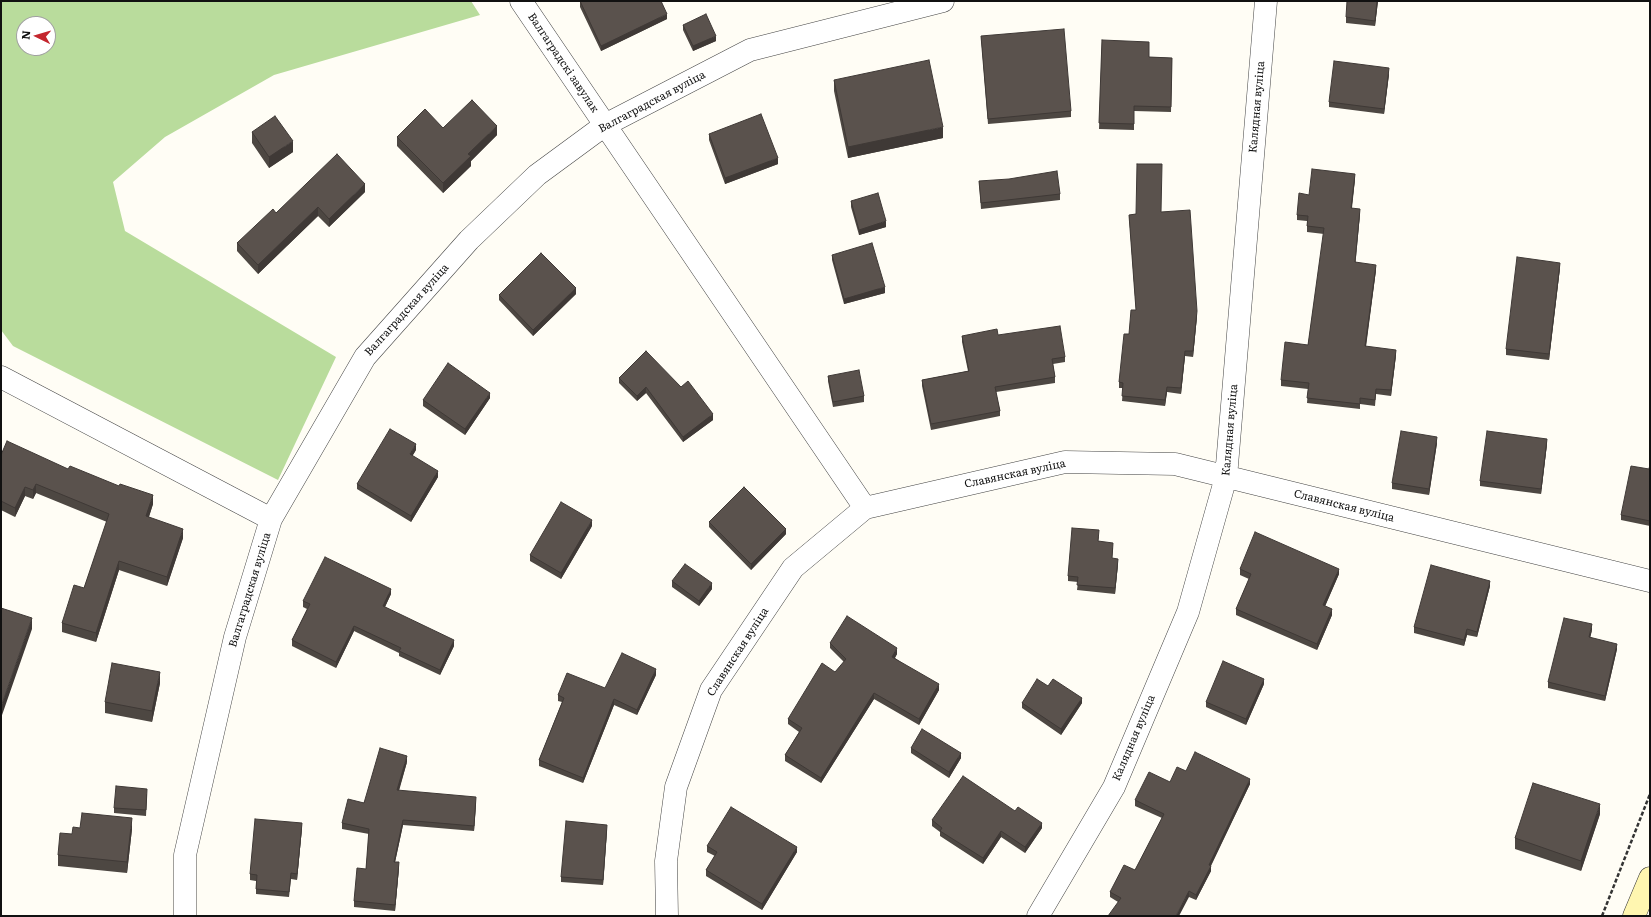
<!DOCTYPE html>
<html>
<head>
<meta charset="utf-8">
<style>
	body { margin:0 }
	#map { position:relative; width:1651px; height:917px; overflow:hidden; background:#fffdf5; font-family:Literata,serif }
	canvas { display:block }
	.frame { position:absolute; inset:0; border:2px solid #111; pointer-events:none }
	.north { position:absolute; left:16px; top:16px; width:40px; height:40px; box-sizing:border-box; background:#fff; border:1px solid #a0a0a0; border-radius:50%; rotate:275deg; font-size:11px; font-weight:700; line-height:16px; text-align:center; color:#111 }
	.north::after { content:''; display:block; margin:auto; width:14px; height:18px; background:#c4262e; clip-path:polygon(50% 0,100% 100%,50% 72%,0 100%) }
</style>
</head>
<body>
<div id="map">
<canvas width="1651" height="917"></canvas>
<div class="frame"></div>
<div class="north">N</div>
</div>
<script>
const c = document.querySelector('canvas').getContext('2d');
c.lineJoin = 'round';
function paint(path, color) { c.fillStyle = color; c.fill(path, 'evenodd'); }
const shape = rows => new Path2D(rows.map(r => 'M' + r).join(''));
function stroke(path, color, width, dash) { c.strokeStyle = color; c.lineWidth = width; c.lineCap = dash ? 'butt' : 'round'; c.setLineDash(dash || []); c.stroke(path); }
function write(font, color, halo, rows, align = 'center') {
  c.font = font + ' Literata,serif'; c.lineWidth = 4; c.setLineDash([]); c.textBaseline = 'middle'; c.strokeStyle = halo; c.fillStyle = color; for (const [text, x, y, turn = 0] of rows) {
    c.save(); c.translate(x, y); c.rotate((+turn || 0) * Math.PI / 180); c.textAlign = isNaN(turn) ? turn : align; if (halo) c.strokeText(text, 0, 0); c.fillText(text, 0, 0); c.restore();
  }
}
paint(shape([
	[1,1,471,1,480,15,274,75,165,137,113,182,125,231,336,357,278,480,13,346,1,330],
	[24,24,48,24,48,48,24,48]
]), '#b9dc9c');
const street = shape([
	[521,1,865,508],
	[1,377,271,519],
	[185,916,185,855,235,637,271,519,365,357,469,240,537,175,605,125,750,50,943,1],
	[667,916,666,861,676,787,711,690,793,568,865,508,1065,462,1175,464,1650,581],
	[1038,916,1114,787,1188,612,1226,477,1266,1]
]);
const secondary = shape([
	[1634,916,1650,878]
]);
stroke(street, '#444', 23);
stroke(secondary, '#333', 23);
stroke(shape([
	[1602,916,1650,794]
]), '#333', 2.5, [4, 2]);
stroke(street, '#fff', 22);
stroke(secondary, '#fff6b0', 22);
paint(shape([
	[580,1,667,19,601,51,580,7],
	[1378,1,1375,26,1346,23,1346,17],
	[683,25,716,41,693,51,683,30],
	[981,36,1071,111,1071,117,988,124],
	[1102,40,1149,57,1172,58,1171,112,1134,111,1134,130,1099,129],
	[1389,74,1384,114,1329,107,1329,102],
	[834,80,943,138,848,158,834,91],
	[443,128,497,135,471,161,471,166,443,193,397,146,397,137],
	[252,132,293,152,269,168,252,143],
	[709,134,778,164,725,184,709,140],
	[1355,179,1352,208,1360,214,1355,262,1376,270,1366,347,1396,355,1391,396,1376,394,1375,406,1360,404,1360,409,1307,403,1308,389,1281,386,1281,380,1308,345,1324,234,1307,232,1307,221,1297,220,1297,215,1309,195],
	[979,181,1060,194,1060,200,981,209],
	[365,192,329,227,318,216,258,274,237,251,237,243,276,213],
	[851,201,886,227,859,235,851,207],
	[1161,212,1197,316,1193,357,1185,356,1181,394,1167,392,1165,406,1122,401,1123,388,1119,388,1119,382,1129,334,1136,310,1129,215],
	[832,255,885,293,844,304,832,260],
	[1560,268,1549,360,1506,355,1506,349],
	[576,294,533,336,499,300,499,295],
	[998,335,1065,357,1065,362,1053,364,1055,377,1055,383,996,392,1000,411,1000,416,931,430,922,386,922,380,968,371,962,342,962,336],
	[828,376,864,396,864,402,833,407,828,381],
	[619,378,681,387,713,420,683,442,646,393,637,401,619,383],
	[490,398,465,435,423,406,423,400],
	[1437,443,1429,495,1392,489,1392,483],
	[1547,444,1541,494,1480,486,1480,481],
	[416,450,412,456,438,477,411,522,357,489,357,484],
	[1,455,68,469,153,504,149,517,183,538,167,586,119,570,96,642,62,632,62,623,84,588,107,522,36,493,33,499,25,496,15,517,1,510],
	[1650,464,1650,526,1621,520,1621,515,1649,469],
	[709,522,786,534,751,570,709,527],
	[592,526,561,579,530,561,530,555],
	[1099,536,1098,541,1113,548,1112,558,1118,564,1115,594,1077,590,1078,582,1068,581,1068,576],
	[1240,569,1339,574,1325,606,1332,615,1317,650,1236,615,1236,609,1249,579,1240,575],
	[672,581,712,589,699,606,672,587],
	[1490,586,1477,637,1467,635,1464,646,1414,633,1414,627],
	[391,594,385,607,454,646,440,675,399,656,399,653,354,631,336,668,292,646,292,640,307,609,303,607,303,601],
	[1592,630,1590,637,1617,649,1605,701,1548,688,1548,682],
	[830,643,897,654,895,658,939,690,919,725,874,699,821,783,785,761,785,755,799,732,788,724,788,719,835,672,844,662,830,648],
	[656,675,637,715,614,705,583,783,539,766,539,760,562,702,558,701,558,695,605,688],
	[160,683,152,722,105,713,105,702],
	[1264,684,1246,725,1206,707,1206,702],
	[1048,686,1082,703,1061,735,1022,708,1022,703],
	[911,748,961,758,949,778,911,753],
	[407,762,399,791,476,803,474,831,403,825,395,862,399,868,395,911,354,907,354,901,366,869,369,834,342,829,342,823],
	[1186,771,1250,784,1211,866,1211,871,1196,900,1189,897,1118,902,1110,897,1110,892,1135,870,1162,818,1135,806,1135,800,1170,782],
	[147,794,146,816,114,813,114,808],
	[1015,811,1042,828,1025,853,1001,837,983,864,940,836,940,832,932,826,932,820],
	[1600,814,1581,871,1515,849,1515,838],
	[80,828,132,829,127,873,58,866,58,855],
	[302,828,297,880,291,879,289,897,256,894,256,881,250,880,250,874],
	[607,830,603,885,561,882,561,877],
	[707,846,797,852,762,910,706,876,706,870,715,856,707,852]
]), '#4d4742');
paint(shape([
	[1377,1,1378,1,1375,26,1375,21],
	[667,14,667,19,601,51,601,46],
	[716,36,716,41,693,51,693,46],
	[1389,68,1389,74,1384,114,1384,109],
	[497,126,497,135,471,161,471,166,443,193,443,183,468,154],
	[943,127,943,138,848,158,848,147],
	[293,141,293,152,269,168,269,157],
	[778,158,778,164,725,184,725,178],
	[1355,174,1355,179,1351,213,1351,208],
	[365,184,365,192,329,227,329,219],
	[318,207,318,216,258,274,258,265],
	[1360,209,1360,214,1355,268,1355,262],
	[886,221,886,227,859,235,859,230],
	[1560,263,1560,268,1549,360,1549,354],
	[1376,265,1376,270,1365,352,1365,346],
	[885,287,885,293,844,304,844,299],
	[576,288,576,294,533,336,533,330],
	[1197,311,1197,316,1193,357,1193,351],
	[1396,350,1396,355,1391,396,1391,390],
	[1185,351,1185,356,1181,394,1181,388],
	[646,387,646,393,637,401,637,396],
	[1167,387,1167,392,1165,406,1165,400],
	[490,393,490,398,465,435,465,429],
	[713,414,713,420,683,442,683,437],
	[1437,437,1437,443,1429,495,1429,489],
	[1547,439,1547,444,1541,494,1541,489],
	[416,444,416,450,410,460,410,454],
	[438,471,438,477,411,522,411,516],
	[36,484,36,493,33,499,33,490],
	[25,487,25,496,15,517,15,508],
	[153,495,153,504,146,525,146,516],
	[592,520,592,526,561,579,561,573],
	[183,529,183,538,167,586,167,577],
	[786,529,786,534,751,570,751,564],
	[1118,559,1118,564,1115,594,1115,588],
	[119,561,119,570,96,642,96,633],
	[1339,569,1339,574,1323,611,1323,605],
	[1490,581,1490,586,1477,637,1477,632],
	[712,583,712,589,699,606,699,601],
	[391,589,391,594,383,611,383,606],
	[1332,609,1332,615,1317,650,1317,644],
	[32,618,32,629,1,718,1,707],
	[1592,624,1592,630,1589,643,1589,637],
	[354,626,354,631,336,668,336,662],
	[1467,629,1467,635,1464,646,1464,640],
	[454,640,454,646,440,675,440,670],
	[1617,644,1617,649,1605,701,1605,696],
	[897,648,897,654,892,662,892,657],
	[656,669,656,675,637,715,637,710],
	[160,672,160,683,152,722,152,711],
	[1264,679,1264,684,1246,725,1246,719],
	[939,684,939,690,919,725,919,719],
	[874,693,874,699,821,783,821,778],
	[1082,698,1082,703,1061,735,1061,729],
	[614,699,614,705,583,783,583,778],
	[961,753,961,758,949,778,949,772],
	[407,756,407,762,397,796,397,790],
	[1250,779,1250,784,1210,867,1211,866,1211,871,1196,900,1196,895,1209,865],
	[476,797,476,803,474,831,474,826],
	[1600,804,1600,814,1581,871,1581,861],
	[132,818,132,829,127,873,127,862],
	[403,820,403,825,394,867,394,862],
	[302,823,302,828,297,880,297,874],
	[1042,823,1042,828,1025,853,1025,847],
	[607,825,607,830,603,885,603,880],
	[1001,831,1001,837,983,864,983,858],
	[797,847,797,852,762,910,762,904],
	[399,862,399,868,395,911,395,905],
	[1189,891,1189,897,1179,916,1176,916]
]), '#3f3936');
const building = shape([
	[580,1,661,1,667,14,601,46,580,1],
	[1347,1,1377,1,1375,21,1346,17,1347,1],
	[706,14,716,36,693,46,683,25,706,14],
	[1064,29,1071,111,988,119,981,36,1064,29],
	[1102,40,1149,42,1149,57,1172,58,1171,107,1134,106,1134,124,1099,123,1102,40],
	[929,60,943,127,848,147,834,80,929,60],
	[1334,61,1389,68,1384,109,1329,102,1334,61],
	[472,100,497,126,468,154,471,156,443,183,397,137,425,109,443,128,472,100],
	[761,114,778,158,725,178,709,134,761,114],
	[275,116,293,141,269,157,252,132,275,116],
	[337,154,365,184,329,219,318,207,258,265,237,243,273,209,276,213,337,154],
	[1137,164,1162,164,1161,212,1190,210,1197,311,1193,351,1185,351,1181,388,1167,387,1165,400,1122,396,1123,383,1119,382,1124,334,1129,334,1131,310,1136,310,1129,215,1136,214,1137,164],
	[1312,169,1355,174,1351,208,1360,209,1355,262,1376,265,1365,346,1396,350,1391,390,1376,389,1375,400,1360,398,1360,404,1307,398,1309,383,1281,380,1285,342,1308,345,1324,228,1307,226,1308,216,1297,215,1299,193,1309,195,1312,169],
	[1057,171,1060,194,981,203,979,181,1009,179,1057,171],
	[878,193,886,221,859,230,851,201,878,193],
	[872,243,885,287,844,299,832,255,872,243],
	[541,253,576,288,533,330,499,295,541,253],
	[1517,257,1560,263,1549,354,1506,349,1517,257],
	[1060,326,1065,357,1052,359,1055,377,995,387,1000,411,931,424,922,380,969,371,962,336,997,329,998,335,1060,326],
	[646,351,681,387,688,381,713,414,683,437,646,387,637,396,619,378,646,351],
	[448,363,490,393,465,429,423,400,448,363],
	[859,370,864,396,833,402,828,376,859,370],
	[390,429,416,444,410,454,438,471,411,516,357,484,390,429],
	[1401,431,1437,437,1429,489,1392,483,1401,431],
	[1487,431,1547,439,1541,489,1480,481,1487,431],
	[7,441,68,469,70,466,119,486,120,484,153,495,146,516,183,529,167,577,119,561,96,633,62,623,74,585,84,588,109,514,36,484,33,490,25,487,15,508,1,501,1,455,7,441],
	[1650,464,1650,521,1621,515,1631,466,1649,469,1650,464],
	[744,487,786,529,751,564,709,522,744,487],
	[561,502,592,520,561,573,530,555,561,502],
	[1072,528,1099,530,1098,541,1113,543,1112,558,1118,559,1115,588,1077,585,1078,577,1068,576,1072,528],
	[1255,532,1339,569,1323,605,1332,609,1317,644,1236,609,1251,574,1240,569,1255,532],
	[325,557,391,589,383,606,454,640,440,670,399,651,401,648,354,626,336,662,292,640,310,604,303,601,325,557],
	[685,564,712,583,699,601,672,581,685,564],
	[1431,565,1490,581,1477,632,1467,629,1464,640,1414,627,1431,565],
	[1,608,32,618,1,707,1,608],
	[847,616,897,648,892,657,939,684,919,719,874,693,821,778,785,755,802,728,788,719,822,663,835,672,846,659,830,643,847,616],
	[1564,618,1592,624,1589,637,1617,644,1605,696,1548,682,1564,618],
	[622,653,656,669,637,710,614,699,583,778,539,760,564,698,558,695,567,673,605,688,622,653],
	[1223,661,1264,679,1246,719,1206,702,1223,661],
	[112,663,160,672,152,711,105,702,112,663],
	[1037,679,1048,686,1053,679,1082,698,1061,729,1022,703,1037,679],
	[922,729,961,753,949,772,911,748,922,729],
	[380,748,407,756,397,790,476,797,474,826,403,820,394,862,399,862,395,905,354,901,357,868,366,869,369,829,342,823,348,799,364,803,380,748],
	[1195,752,1250,779,1209,865,1211,866,1196,895,1189,891,1176,916,1108,916,1121,898,1110,892,1124,865,1135,870,1164,814,1135,800,1149,772,1170,782,1177,767,1186,771,1195,752],
	[963,776,1015,811,1018,807,1042,823,1025,847,1001,831,983,858,940,831,942,828,932,820,963,776],
	[1533,783,1600,804,1581,861,1515,838,1533,783],
	[116,786,147,789,146,810,114,808,116,786],
	[731,807,797,847,762,904,706,870,717,852,707,846,731,807],
	[82,813,132,818,127,862,58,855,60,833,72,834,73,827,80,828,82,813],
	[255,819,302,823,297,874,291,873,289,892,256,889,257,875,250,874,255,819],
	[566,821,607,825,603,880,561,877,566,821]
]);
paint(building, '#5a524d');
stroke(building, '#3f3936', 1);
write('11px', '#111', '#fff', [
	["Валгаградскі завулак",563,63,56],
	["Валгаградская вуліца",652,102,-28],
	["Калядная вуліца",1257,107,-85],
	["Валгаградская вуліца",407,310,-48],
	["Калядная вуліца",1230,430,-85],
	["Славянская вуліца",1015,474,-12],
	["Славянская вуліца",1344,506,14],
	["Валгаградская вуліца",250,590,-73],
	["Славянская вуліца",738,652,-57],
	["Калядная вуліца",1134,738,-67]
]);
</script>
</body>
</html>
